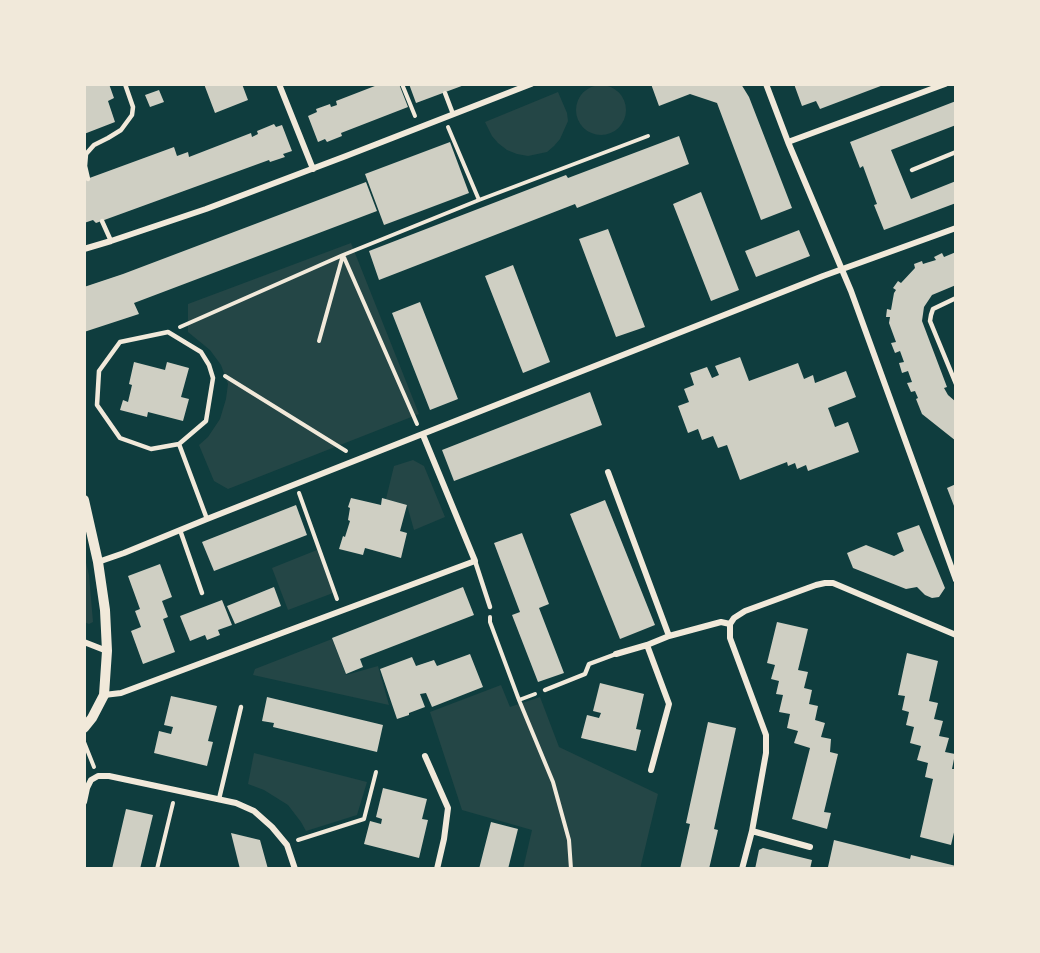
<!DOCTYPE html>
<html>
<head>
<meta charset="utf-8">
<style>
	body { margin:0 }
	#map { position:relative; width:1040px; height:953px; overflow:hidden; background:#0f3d3e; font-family:Manrope,sans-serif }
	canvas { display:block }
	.frame { position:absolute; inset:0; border:86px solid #f1e9da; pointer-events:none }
</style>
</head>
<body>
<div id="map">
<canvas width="1040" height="953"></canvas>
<div class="frame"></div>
</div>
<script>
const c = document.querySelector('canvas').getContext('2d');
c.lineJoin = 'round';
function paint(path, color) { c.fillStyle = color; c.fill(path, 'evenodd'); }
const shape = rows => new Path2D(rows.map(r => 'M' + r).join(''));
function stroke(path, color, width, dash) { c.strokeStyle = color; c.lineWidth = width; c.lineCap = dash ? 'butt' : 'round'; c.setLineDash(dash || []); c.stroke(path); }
paint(shape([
	'576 110a25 25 0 1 1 50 0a25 25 0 1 1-50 0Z',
	[558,92,567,113,568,121,560,139,554,146,547,152,528,156,517,154,507,150,498,143,492,136,485,122],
	[351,243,419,414,228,489,214,481,199,445,208,437,220,419,226,399,228,384,221,365,210,350,188,332,188,304],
	[413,460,424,466,445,517,414,530,407,505,386,499,394,466],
	[317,550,333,593,288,610,272,568],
	[84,554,89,575,93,622,89,624,84,622],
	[332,639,346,675,378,666,389,705,253,675,255,669],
	[501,685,510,707,540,697,559,747,658,794,640,869,523,869,532,830,462,810,430,712],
	[254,753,367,782,357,815,306,831,301,822,288,805,264,790,248,784]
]), '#244646');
paint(shape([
	[84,84,109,84,114,98,108,101,115,122,84,134],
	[204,84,242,84,248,100,215,113],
	[380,84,399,84,408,107,341,133,342,136,327,142,325,139,318,142,308,116,317,112,316,109,330,104,331,107,337,105,336,101],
	[409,84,467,84,416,103],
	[651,84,741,84,749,97,792,208,761,220,717,103,690,94,659,106],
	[794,84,886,84,820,109,816,101,802,106],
	[159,90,164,102,150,107,145,95],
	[956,101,956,125,891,150,911,199,956,181,956,203,884,230,874,205,877,204,863,166,860,168,850,142],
	[274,124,276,127,282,125,292,151,283,154,285,157,270,162,269,160,96,223,93,220,84,223,84,180,174,147,177,156,188,152,189,157,251,133,252,137,258,134,257,131],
	[679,136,689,164,577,208,575,204,379,280,369,251,566,175,568,178],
	[450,142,469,193,384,225,365,174],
	[366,182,377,211,134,303,139,314,84,332,84,287,123,274],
	[701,192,739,290,711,301,673,204],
	[608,229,645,327,616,337,579,239],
	[799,230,810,256,756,277,745,251],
	[956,252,956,285,932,295,924,307,922,321,947,387,944,388,948,395,956,402,956,441,922,414,916,399,918,398,915,391,911,392,907,383,912,382,908,371,902,373,899,363,904,362,900,351,895,353,891,343,896,342,889,323,890,317,886,317,887,309,891,310,894,293,896,290,893,288,898,281,901,283,915,268,914,264,922,261,923,264,926,263,936,260,934,257,942,253,944,257],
	[513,265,550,362,523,373,485,276],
	[420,302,458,399,430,410,392,313],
	[740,357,749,381,798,363,804,379,813,375,815,383,846,371,856,397,828,408,835,427,848,422,859,452,808,471,806,465,797,469,795,463,788,466,787,462,740,480,727,445,718,448,713,436,702,440,698,429,688,433,678,406,689,402,684,389,694,385,690,373,707,367,712,378,719,375,715,366],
	[134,362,165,370,167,362,189,368,181,397,189,399,183,421,148,412,147,417,120,410,123,400,128,402,132,385,129,384],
	[590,392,602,425,454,481,442,450],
	[956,484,956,511,947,488],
	[351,498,381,505,382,498,407,505,400,531,407,533,401,558,365,548,363,555,339,549,343,536,345,537,350,521,348,520,350,508,348,507],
	[605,500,655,625,620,639,570,514],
	[296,505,307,535,214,571,202,542],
	[919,525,945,588,939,597,932,598,925,595,917,587,906,589,853,568,847,553,866,545,894,556,904,551,897,533],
	[522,533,549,604,539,608,564,673,538,682,512,615,520,612,494,543],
	[160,564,172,597,162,601,168,617,163,619,175,652,143,664,131,631,141,627,135,611,140,609,128,576],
	[274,587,281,606,235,624,227,606],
	[463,587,474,615,360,659,363,667,346,674,332,638],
	[222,600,232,625,218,630,220,635,207,640,205,635,190,641,180,616],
	[777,622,808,629,798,670,808,672,804,688,812,690,809,704,818,706,815,720,825,723,821,737,831,739,830,752,838,754,824,812,831,813,827,829,792,819,810,748,794,743,798,731,787,728,790,714,779,712,783,695,776,694,779,681,771,679,775,665,767,663],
	[907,653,938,661,929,701,938,703,934,719,943,721,939,736,949,738,945,752,955,754,952,769,956,769,956,824,951,845,920,837,933,779,925,777,928,763,917,760,921,746,910,743,914,727,906,725,909,712,902,710,905,696,898,695],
	[470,654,483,687,432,707,426,693,420,694,425,707,409,713,409,715,397,719,380,669,412,657,416,666,434,660,437,666],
	[600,683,644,694,636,729,641,730,636,751,581,738,587,715,599,718,601,713,593,711],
	[171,696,217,706,208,741,213,742,207,766,154,753,159,731,171,734,173,727,164,725],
	[267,697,383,725,377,752,273,727,274,723,262,721],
	[708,722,736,728,714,829,718,830,709,869,680,869,690,824,686,823],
	[383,788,427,799,422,819,428,820,419,858,364,844,370,821,381,824,382,819,376,817],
	[126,809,153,815,140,869,112,869],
	[491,822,518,829,508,869,479,869],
	[231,833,260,840,268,869,240,869],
	[834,840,910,859,911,855,956,866,956,869,832,869,828,867],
	[763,848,812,860,810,869,755,869,759,850]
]), '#cfcfc3');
stroke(shape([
	[402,84,415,116],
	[479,200,648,136],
	[180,327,343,255,417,424],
	[319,341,343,255,479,200,448,127],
	[225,376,346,451],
	[299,493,337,599],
	[490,617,490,622,519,700,553,782,569,840,571,869],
	[519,700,535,694],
	[84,742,94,767],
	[298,840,364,819,376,772],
	[157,869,173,803]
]), '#f1e9da', 4);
stroke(shape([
	[445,93,453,114],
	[912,170,956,152],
	[88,179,85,166,86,154,94,145,108,138,121,130,132,115,133,107,125,84],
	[102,221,111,241],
	[956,298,933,309,931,315,930,321,956,384],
	[179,444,151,449,120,438,97,405,99,371,120,342,168,332,201,352,209,365,213,378,206,421,179,444,207,519],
	[180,530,202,593],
	[475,561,490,607],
	[545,690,585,674,589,664,616,654],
	[219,799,241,707]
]), '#f1e9da', 4.5);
stroke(shape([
	[279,84,313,169],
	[766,84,788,142,851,291,956,580],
	[788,142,945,84],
	[84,249,111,241,206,209,346,156,531,84],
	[608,472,669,636],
	[98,562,124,553,207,519,823,276,956,228],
	[730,624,730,638,766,735,766,753,752,831,742,869],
	[730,624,734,618,745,611,816,585,825,583,833,583,956,635],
	[84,642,107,651],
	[647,645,669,704,651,770],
	[616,654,647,645,669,636,721,622,730,624],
	[104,695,121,693,475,561,423,435],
	[425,756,448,808,444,839,437,869],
	[84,802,87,788,91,780,98,776,109,776,236,803,254,811,272,827,287,845,295,869],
	[752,831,810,847]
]), '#f1e9da', 6);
stroke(shape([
	[84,500,98,562,105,610,107,651,104,695,92,718,84,728]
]), '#f1e9da', 10);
</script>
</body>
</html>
